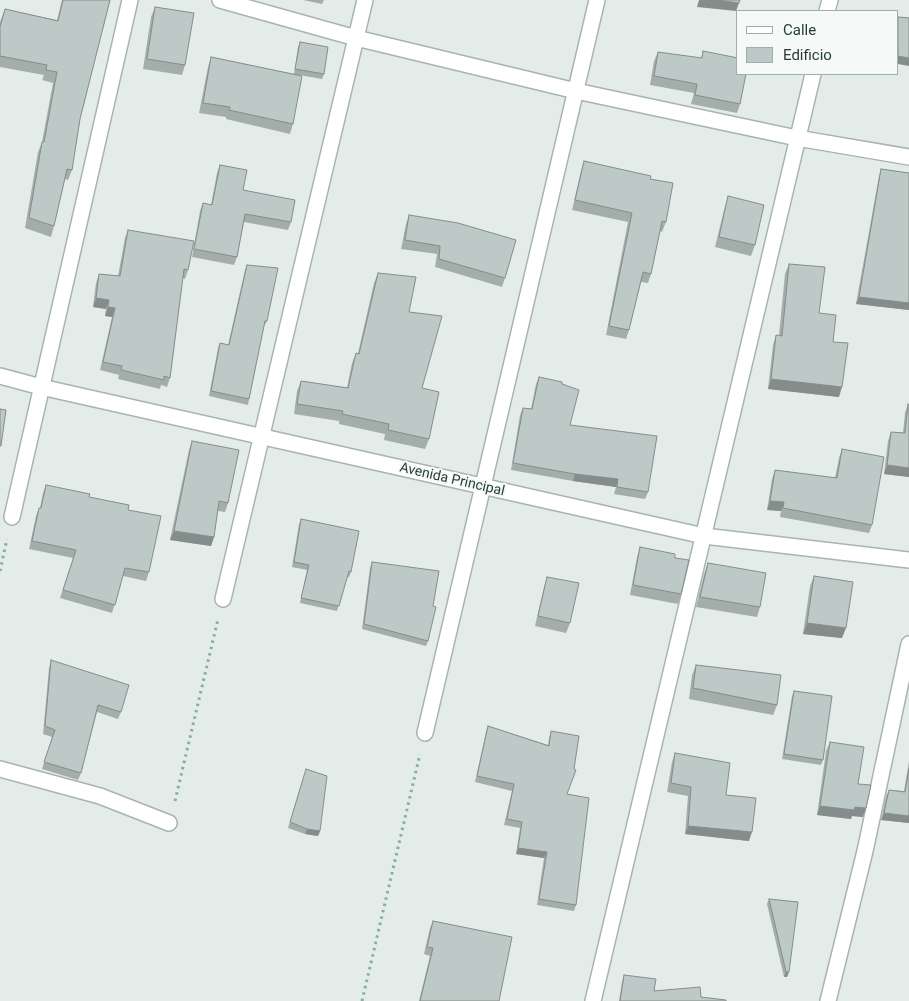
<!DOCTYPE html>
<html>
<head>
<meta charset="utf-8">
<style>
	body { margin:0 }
	#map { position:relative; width:909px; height:1001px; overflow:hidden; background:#e4ecea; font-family:Roboto,sans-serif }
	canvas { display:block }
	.legend { position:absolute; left:736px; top:10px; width:162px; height:65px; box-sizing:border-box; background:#f5f9f7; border:1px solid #a2adab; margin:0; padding:6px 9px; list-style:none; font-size:15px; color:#263c38 }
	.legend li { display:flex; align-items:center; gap:10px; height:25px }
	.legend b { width:25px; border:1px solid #a2adab }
</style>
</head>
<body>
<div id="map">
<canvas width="909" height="1001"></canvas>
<ul class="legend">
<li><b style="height:6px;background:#fff"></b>Calle</li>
<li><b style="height:14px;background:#bdc9c6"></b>Edificio</li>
</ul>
</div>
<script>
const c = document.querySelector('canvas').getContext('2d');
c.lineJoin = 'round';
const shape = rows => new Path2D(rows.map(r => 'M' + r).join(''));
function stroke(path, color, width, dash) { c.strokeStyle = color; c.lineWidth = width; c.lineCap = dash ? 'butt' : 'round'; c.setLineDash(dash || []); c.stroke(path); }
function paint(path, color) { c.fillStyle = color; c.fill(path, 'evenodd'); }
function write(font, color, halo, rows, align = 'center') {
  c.font = font + ' Roboto,sans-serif'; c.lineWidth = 4; c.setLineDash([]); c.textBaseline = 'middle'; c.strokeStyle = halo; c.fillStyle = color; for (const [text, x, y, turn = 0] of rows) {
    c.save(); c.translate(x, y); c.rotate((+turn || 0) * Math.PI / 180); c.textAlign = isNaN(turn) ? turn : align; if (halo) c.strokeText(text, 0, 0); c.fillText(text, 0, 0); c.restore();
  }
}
const minor = shape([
	[220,0,356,38,576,91,797,138,909,157],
	[827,11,830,0],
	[12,517,130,0],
	[223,599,365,0],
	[425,733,597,0],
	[0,769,100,796,169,823],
	[593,1001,813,74],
	[828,1001,865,851,909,644]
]);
const tertiary = shape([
	[0,376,41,387,704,536,909,560]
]);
stroke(minor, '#a7b4b1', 18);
stroke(tertiary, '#a7b4b1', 18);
stroke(shape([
	[0,571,7,539],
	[175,801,218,619],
	[362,1001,420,754]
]), '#88aca5', 3, [2.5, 4]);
stroke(minor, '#fff', 15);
stroke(tertiary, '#fff', 15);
paint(shape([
	[62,0,110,0,80,119,72,170,68,180,65,179,54,226,51,237,25,228,38,152,42,142,53,83,42,80,44,75,0,67,0,22,5,9,57,20],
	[303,0,324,0,322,4],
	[155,7,185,65,182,75,143,69,151,17],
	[300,42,324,74,322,79,299,75,293,124,290,134,226,119,226,117,199,113,208,67,211,57,294,74,298,47],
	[703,51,740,104,737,113,691,104,694,93,650,85,654,61,658,52,701,58],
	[584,161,650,179,666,222,662,232,660,231,651,274,648,283,641,282,629,330,626,339,606,335,628,222,572,210,581,171],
	[220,165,243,190,291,222,288,230,244,222,237,257,234,265,192,257,200,211,203,203,211,205,217,173],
	[881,169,909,173,909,310,856,304,879,176],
	[728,196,755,245,751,256,715,247,725,206],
	[409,215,505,278,502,287,435,267,437,254,401,249,406,224],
	[128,230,188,270,185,279,183,278,170,378,167,387,161,385,160,389,118,379,119,375,100,370,112,317,105,316,106,309,93,307,96,283,99,274,118,276,125,238],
	[789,264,819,313,833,342,839,397,768,389,773,345,776,335,779,335,785,274],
	[247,265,267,321,264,326,249,399,248,405,209,396,218,348,220,343,228,345,245,270],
	[378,273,409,312,422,388,429,439,425,449,384,440,385,434,339,424,339,421,294,414,297,391,301,381,347,388,352,363,356,353,358,353,374,283],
	[539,377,562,384,570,425,648,492,645,499,614,494,616,487,573,481,511,470,520,415,523,408,531,409,536,384],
	[908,404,909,477,884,474,888,441,891,432,903,433,905,413],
	[192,441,228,503,225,512,218,511,214,537,211,546,170,540,189,450],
	[842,449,872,525,869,533,780,517,781,511,767,510,772,479,775,470,835,478,839,458],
	[46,485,128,510,149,572,146,581,123,576,112,613,60,598,73,558,29,549,36,516,39,508,40,508,43,493],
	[301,519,351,572,349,577,347,577,337,611,300,603,307,570,292,567,299,524],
	[640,547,675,558,681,594,678,604,630,595,637,557],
	[372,562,428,641,426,646,362,629,370,568],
	[708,563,760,607,757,617,696,607,704,574],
	[814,576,842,638,803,634,810,586],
	[547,577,570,623,566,633,535,626,544,587],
	[51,660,121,712,118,719,97,712,81,773,78,780,42,769,52,737,43,734,49,668],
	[696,665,777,705,773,715,689,699,692,675],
	[794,691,823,760,821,765,782,759,792,696],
	[488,726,548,745,549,738,551,731,567,794,576,905,574,911,537,905,544,858,516,854,520,828,504,825,512,791,475,782,486,732],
	[830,742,858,784,863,817,852,816,851,819,817,815,826,751],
	[675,753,726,795,749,841,685,834,688,796,667,792,672,762],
	[909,761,909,823,881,820,886,796,889,790,904,791],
	[304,775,320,831,318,836,305,834,288,828],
	[769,899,798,902,787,977,784,977,767,904],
	[433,921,499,1001,419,1001,430,956,424,954,430,928],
	[624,975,654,991,701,997,726,1001,619,1001,622,982]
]), '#a3adaa');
paint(shape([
	[699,0,717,0,739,3,736,11,697,7],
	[898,56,909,58,909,66,898,64],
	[859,297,909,303,909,310,856,304],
	[96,298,109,300,106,309,93,307],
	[108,307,115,308,112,317,105,316],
	[771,379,842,387,839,397,768,389],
	[887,465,909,468,909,477,884,474],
	[575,474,618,479,616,487,573,481],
	[770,501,784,502,781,511,767,510],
	[174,531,214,537,211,546,170,540],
	[807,623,846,628,842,638,803,634],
	[820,806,855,807,866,808,863,817,852,816,851,819,817,815],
	[884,813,909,816,909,823,881,820],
	[688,826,752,832,749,841,685,834],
	[307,829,320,831,318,836,305,834],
	[518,848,547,852,544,858,516,854],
	[786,972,789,972,787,977,784,977]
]), '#848d8b');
const building = shape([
	[63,0,110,0,80,119,72,170,67,169,54,226,29,218,42,142,44,142,57,72,46,70,47,65,0,56,0,27,5,9,58,21,63,0],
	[717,0,740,0,739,3,717,0],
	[155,7,194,13,185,65,147,59,155,7],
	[898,17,909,18,909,58,898,56,898,17],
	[300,42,328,47,324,74,295,69,300,42],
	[703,51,738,58,738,74,746,74,740,104,695,95,697,84,654,76,658,52,702,58,703,51],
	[211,57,302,76,293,124,229,110,230,107,203,103,211,57],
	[584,161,651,176,650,179,673,183,666,222,662,221,651,274,643,272,629,330,609,326,632,213,575,200,584,161],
	[220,165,247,170,243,190,295,200,291,222,245,214,237,257,194,249,203,203,212,205,220,165],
	[881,169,909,173,909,303,859,297,881,169],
	[728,196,764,205,755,245,719,237,728,196],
	[409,215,458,223,516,240,505,278,439,259,440,246,405,240,409,215],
	[128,230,194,241,188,270,184,269,170,378,164,376,164,380,121,370,122,366,103,362,115,308,108,307,109,300,96,298,99,274,120,276,128,230],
	[789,264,825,267,819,313,836,315,833,342,848,343,842,387,771,379,776,335,782,336,789,264],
	[247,265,278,268,267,321,265,321,249,399,211,391,220,343,229,345,247,265],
	[378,273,416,277,409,312,442,316,422,388,439,392,429,439,388,430,389,424,342,414,343,411,297,404,301,381,348,388,356,353,359,354,378,273],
	[539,377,562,382,562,384,579,390,570,425,657,436,648,492,617,487,618,479,575,474,513,463,523,408,532,409,539,377],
	[908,404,909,405,909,468,887,465,891,432,905,433,908,404],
	[0,409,6,410,1,446,0,446,0,409],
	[192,441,239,450,228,503,219,501,214,537,174,531,192,441],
	[842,449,884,457,872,525,783,508,784,502,770,501,775,470,837,478,842,449],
	[46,485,90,494,89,497,129,505,128,510,161,516,149,572,125,568,115,605,63,590,76,550,32,541,39,508,41,508,46,485],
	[301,519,359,531,351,572,349,571,339,606,301,598,309,565,294,562,301,519],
	[640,547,675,554,675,558,689,560,681,594,633,585,640,547],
	[372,562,439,571,433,606,436,607,428,641,364,624,372,562],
	[708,563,766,573,760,607,700,597,708,563],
	[814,576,853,582,846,628,807,623,814,576],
	[547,577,579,583,570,623,538,616,547,577],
	[51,660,129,685,121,712,98,705,81,773,44,762,55,730,45,726,51,660],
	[696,665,781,675,777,705,693,688,696,665],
	[794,691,832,696,823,760,784,754,794,691],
	[488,726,549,746,551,731,579,736,574,769,576,770,567,794,589,798,576,905,539,899,547,852,518,848,522,822,507,819,514,784,477,776,488,726],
	[830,742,864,747,858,784,871,785,866,808,855,807,854,810,820,806,830,742],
	[675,753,730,763,726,795,756,798,752,832,688,826,691,787,671,783,675,753],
	[306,769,327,776,320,831,307,829,290,822,306,769],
	[909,769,909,816,884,813,889,790,905,792,909,769],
	[769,899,798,902,789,972,786,972,769,899],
	[433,921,512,937,499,1001,420,1001,433,948,427,947,433,921],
	[624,975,656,979,654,991,700,987,701,997,726,1000,726,1001,620,1001,624,975]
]);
paint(building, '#bdc9c6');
stroke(building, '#848d8b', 1);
write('14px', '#263c38', '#f5f9f7', [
	["Avenida Principal",452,480,13]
]);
</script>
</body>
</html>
